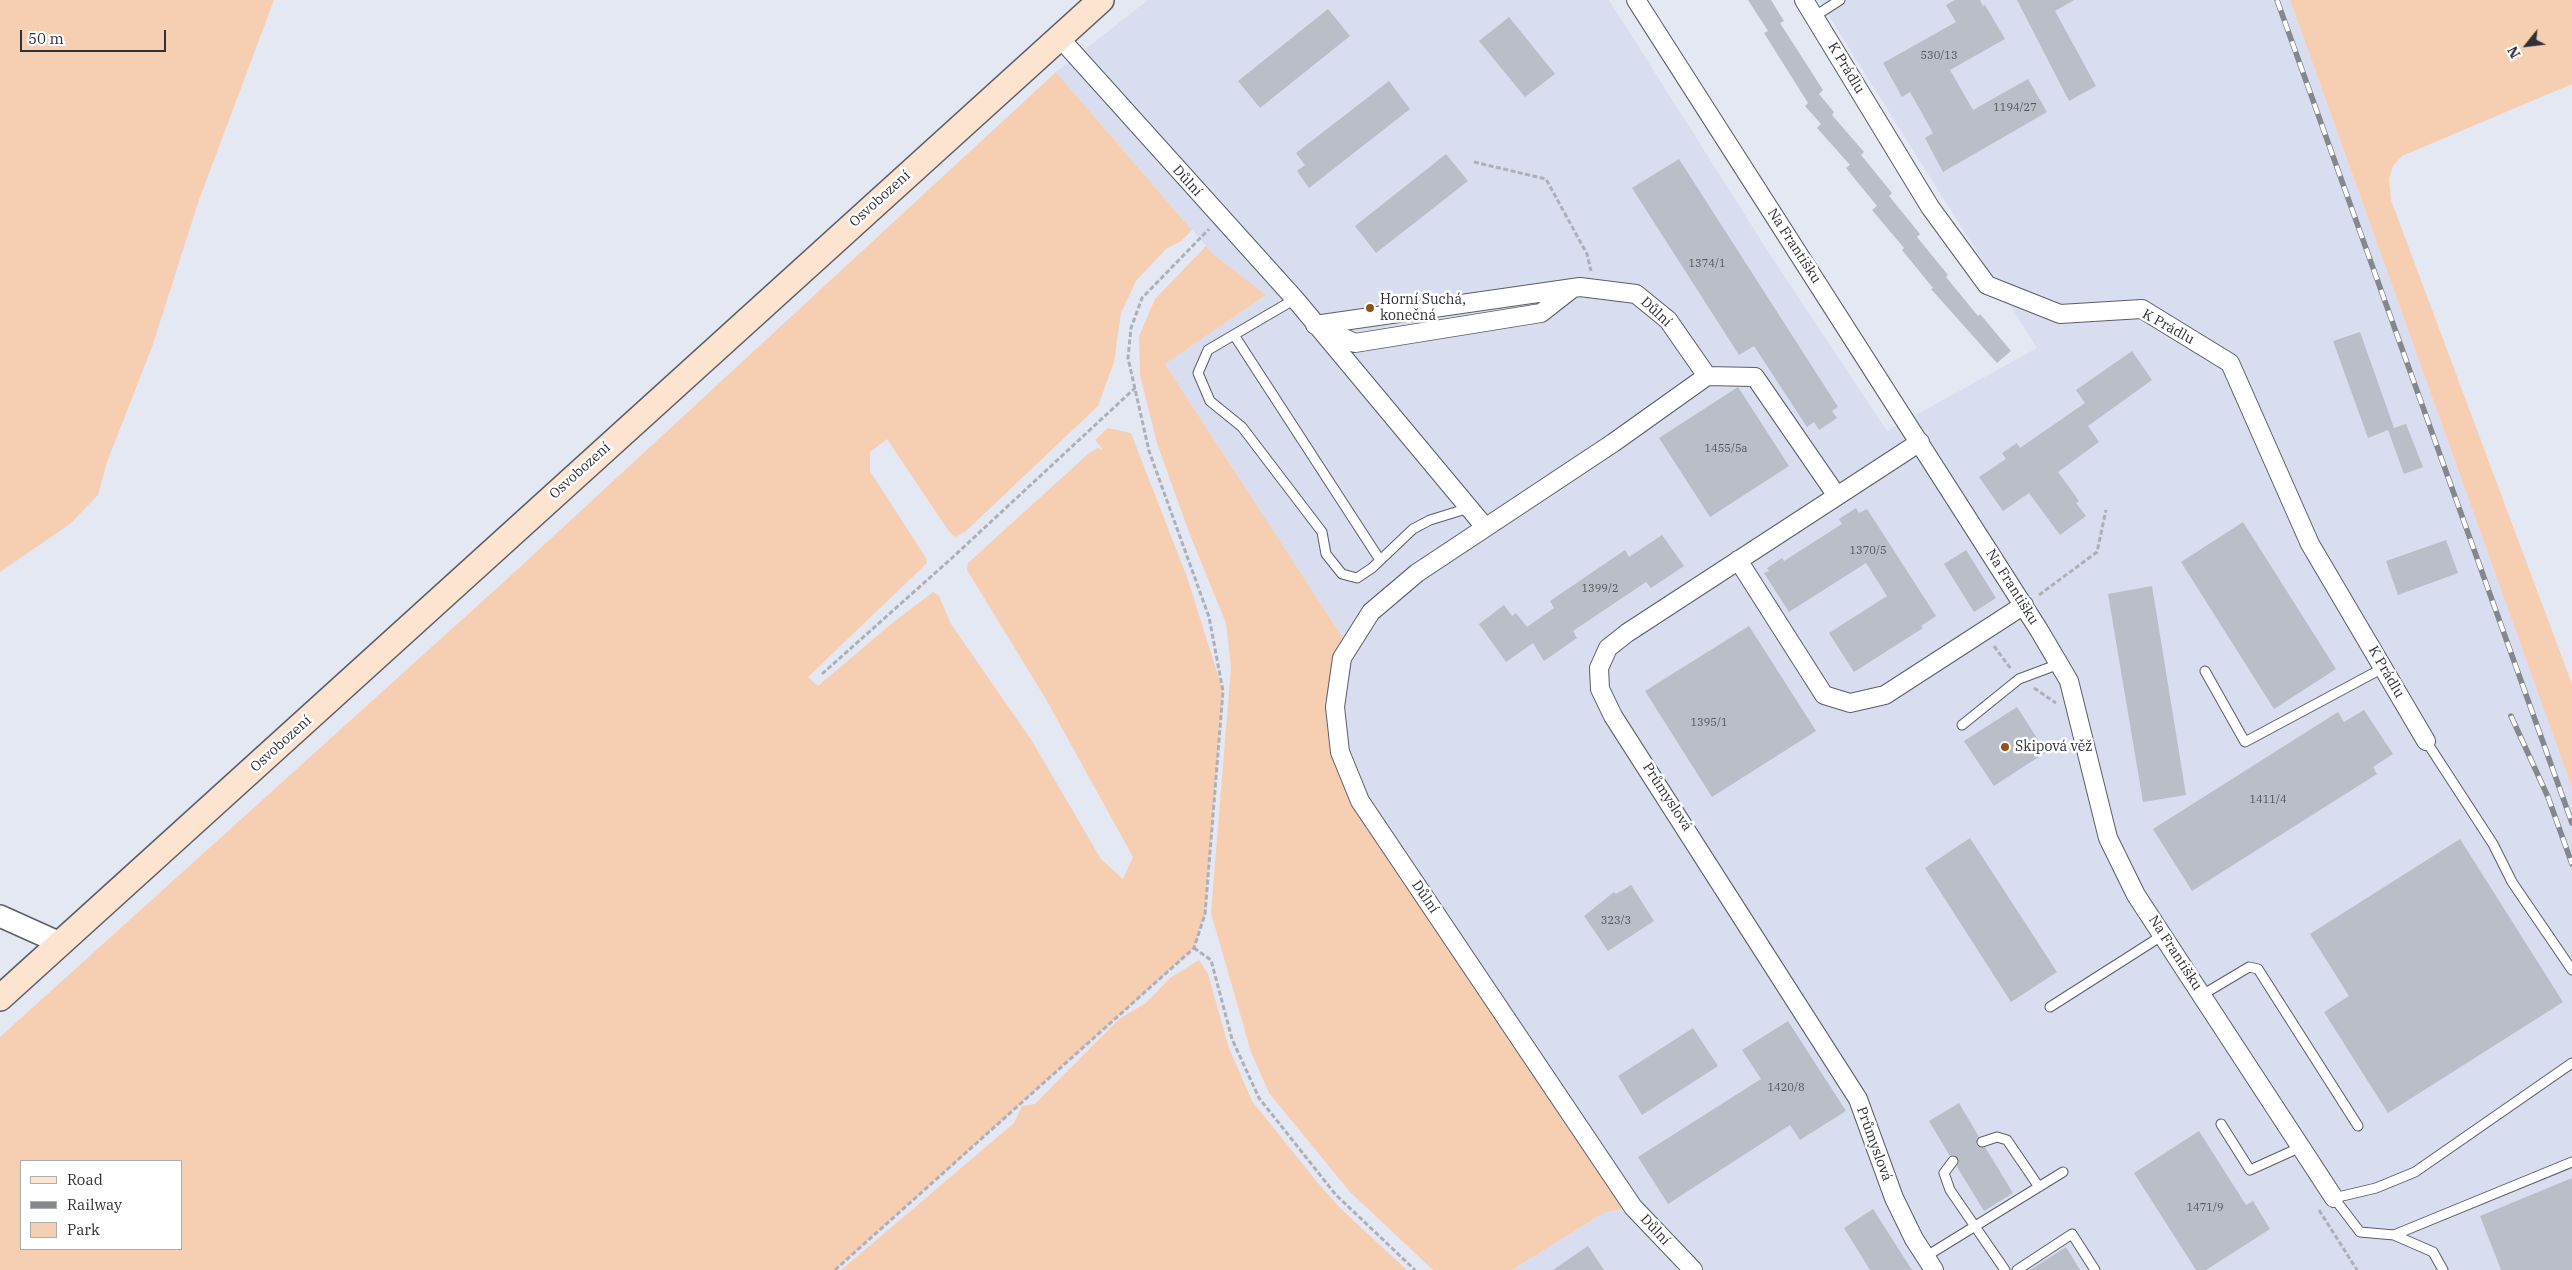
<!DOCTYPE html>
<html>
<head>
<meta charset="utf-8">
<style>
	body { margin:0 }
	#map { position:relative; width:2572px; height:1270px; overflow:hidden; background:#e4e8f3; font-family:"IBM Plex Serif",serif }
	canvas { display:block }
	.legend { position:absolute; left:20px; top:1160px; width:162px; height:90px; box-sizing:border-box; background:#fff; border:1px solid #acadae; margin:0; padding:6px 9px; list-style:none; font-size:15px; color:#303135 }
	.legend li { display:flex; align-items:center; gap:10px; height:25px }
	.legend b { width:25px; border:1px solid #acadae }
	.north { position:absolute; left:2502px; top:20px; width:50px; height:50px; -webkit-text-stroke:4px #fff; paint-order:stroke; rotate:241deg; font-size:14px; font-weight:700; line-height:20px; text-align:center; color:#303135 }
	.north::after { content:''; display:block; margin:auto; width:18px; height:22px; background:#303135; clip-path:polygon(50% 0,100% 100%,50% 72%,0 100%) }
	.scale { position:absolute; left:20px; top:30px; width:146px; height:22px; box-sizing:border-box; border:2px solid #303135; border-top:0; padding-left:6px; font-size:15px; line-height:18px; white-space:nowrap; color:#303135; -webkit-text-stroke:4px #fff; paint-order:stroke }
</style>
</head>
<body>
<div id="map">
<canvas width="2572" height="1270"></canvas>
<ul class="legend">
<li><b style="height:6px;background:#fde4d0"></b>Road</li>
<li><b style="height:6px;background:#85878e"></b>Railway</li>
<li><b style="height:14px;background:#f6cfb3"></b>Park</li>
</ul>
<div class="north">N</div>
<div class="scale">50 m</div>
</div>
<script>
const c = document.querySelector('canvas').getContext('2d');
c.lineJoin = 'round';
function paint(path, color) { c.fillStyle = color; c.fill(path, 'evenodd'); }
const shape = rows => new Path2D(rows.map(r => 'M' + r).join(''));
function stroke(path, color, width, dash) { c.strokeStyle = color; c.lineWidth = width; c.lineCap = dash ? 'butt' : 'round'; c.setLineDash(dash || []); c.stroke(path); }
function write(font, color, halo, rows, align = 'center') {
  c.font = font + ' "IBM Plex Serif",serif'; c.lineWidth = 5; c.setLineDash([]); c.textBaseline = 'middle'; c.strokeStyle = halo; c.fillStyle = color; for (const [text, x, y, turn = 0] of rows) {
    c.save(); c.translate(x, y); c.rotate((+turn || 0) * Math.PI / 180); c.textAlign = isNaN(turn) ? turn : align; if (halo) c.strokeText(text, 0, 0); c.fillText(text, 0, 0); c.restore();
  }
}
paint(shape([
	[1148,0,1609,0,1771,256,1887,431,2037,348,1819,0,2290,0,2572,788,2572,1270,1512,1270,1605,1212,1633,1207,1360,801,1340,752,1349,647,1165,364,1265,295,1213,254,1056,72]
]), '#d8def0');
paint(shape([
	[0,0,274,0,199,200,152,347,107,462,98,495,70,524,0,572],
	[2290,0,2572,0,2572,84,2402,156,2393,166,2389,179,2391,200,2572,684,2572,788],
	[1056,72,1192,230,1181,241,1166,249,1136,281,1121,313,1114,362,1098,406,966,531,955,537,948,530,887,439,870,452,870,471,926,558,927,563,808,677,818,686,891,624,933,592,939,596,951,624,1032,741,1101,859,1123,879,1133,857,1047,701,967,570,968,563,1088,454,1098,448,1103,450,1095,440,1108,428,1131,433,1187,577,1223,691,1205,914,1194,948,835,1270,0,1270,0,1037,507,579],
	[21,1161,181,1161,181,1249,21,1249],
	[1206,246,1213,254,1266,295,1165,364,1349,647,1335,707,1360,801,1633,1207,1605,1212,1512,1270,1433,1270,1350,1192,1269,1093,1251,1052,1211,913,1231,667,1226,623,1188,530,1157,443,1140,375,1139,336,1155,299],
	[1199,960,1208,974,1229,1048,1252,1101,1318,1183,1340,1208,1407,1270,841,1270,1014,1123,1022,1106,1035,1104,1119,1019,1146,1003,1170,978]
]), '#f6cfb3');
paint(shape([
	[1748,0,1771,0,1784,21,1780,23,1823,90,1819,94,1834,112,1832,115,1864,152,1861,155,1892,193,1889,196,1920,234,1917,237,1948,275,1946,277,1978,316,1980,314,2011,351,1997,363,1931,289,1933,288,1902,250,1904,248,1872,210,1877,206,1846,168,1850,165,1817,128,1821,124,1805,106,1808,103,1764,33,1768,31],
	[1955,0,1980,0,1983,6,1985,5,2005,39,1950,70,1973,110,2028,79,2047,112,1943,172,1925,138,1933,133,1910,92,1902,97,1883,63,1956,22,1946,5],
	[2017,0,2074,0,2055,11,2096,86,2069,101],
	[1328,9,1350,36,1260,108,1238,81],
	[1509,17,1555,74,1525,97,1479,41],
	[1389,81,1410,109,1309,188,1297,171,1305,165,1296,153],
	[1446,154,1468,181,1376,253,1355,226],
	[1679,159,1838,407,1832,411,1837,418,1819,430,1814,422,1807,427,1754,346,1739,355,1632,188],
	[2360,332,2394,428,2406,424,2423,467,2404,474,2388,430,2368,438,2333,341],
	[2132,351,2152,380,2088,426,2099,442,2058,472,2079,501,2076,503,2086,516,2060,535,2029,493,2003,511,1979,477,2006,459,2002,453,2017,443,2020,448,2085,403,2076,390],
	[1738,387,1789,466,1710,517,1659,438],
	[1856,508,1859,513,1867,509,1936,616,1921,626,1923,628,1854,672,1829,633,1887,596,1866,563,1789,612,1764,573,1769,571,1767,568,1782,558,1784,561,1842,524,1839,519],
	[2243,522,2336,669,2274,709,2181,562],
	[1662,535,1684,566,1651,588,1646,582,1573,631,1577,638,1544,661,1533,643,1506,662,1479,624,1504,605,1512,616,1516,613,1527,627,1554,608,1550,601,1625,550,1629,557],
	[2446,540,2458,573,2398,595,2386,561],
	[1966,550,1996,598,1974,612,1944,564],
	[2152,586,2186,795,2143,802,2108,594],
	[1749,626,1816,731,1712,797,1645,691],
	[2017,707,2046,752,1994,786,1964,741],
	[2364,710,2393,754,2373,767,2377,774,2192,891,2153,829,2338,712,2344,722],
	[1970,838,2057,972,2011,1002,1925,868],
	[2460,839,2563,1002,2388,1113,2324,1012,2349,996,2310,934],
	[1631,885,1654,921,1608,951,1584,916,1614,892,1616,894],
	[1788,1021,1846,1111,1800,1140,1790,1125,1668,1204,1638,1157,1761,1079,1742,1050],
	[1693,1028,1718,1066,1642,1115,1618,1076],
	[1959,1103,1979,1137,1976,1144,1980,1148,1985,1147,2013,1193,1984,1211,1957,1167,1958,1158,1954,1155,1950,1156,1929,1121],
	[2199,1131,2246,1205,2253,1201,2270,1229,2206,1270,2196,1270,2134,1173],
	[2572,1178,2572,1270,2501,1270,2480,1216],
	[1873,1209,1912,1270,1870,1270,1844,1228],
	[1588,1246,1604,1270,1553,1270],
	[2066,1247,2080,1270,2030,1270]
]), '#babec8');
const service = shape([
	[1815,16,1840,0],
	[1295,299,1208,350,1198,373,1210,401,1242,427,1322,532,1326,554,1342,574,1357,578,1372,568,1413,529,1430,520,1469,508],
	[1234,335,1380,560],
	[2205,671,2245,742,2383,668],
	[1962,725,2019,679,2059,664],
	[2426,741,2493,844,2512,882,2572,970],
	[2202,995,2249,967,2258,969,2358,1126],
	[2050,1007,2163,935],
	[2221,1124,2250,1170,2301,1147],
	[1982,1142,1997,1137,2007,1140,2039,1187],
	[1953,1161,1944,1173,1950,1190,2005,1270],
	[2394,1235,2572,1162],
	[1925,1257,2063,1172],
	[2017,1270,2072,1234,2095,1270],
	[2443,1270,2433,1252,2394,1235,2360,1232,2334,1198,2376,1188,2415,1172,2572,1063]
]);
const minor = shape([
	[1636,0,2039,630,2069,681,2108,838,2136,895,2334,1198],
	[1804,0,1930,207,1987,285,2060,314,2142,309,2230,363,2310,544,2426,741],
	[1059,37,1295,299,1485,527],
	[1315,325,1580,287,1636,294,1668,320,1707,376],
	[1320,327,1355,343,1541,313,1573,288],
	[1707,376,1755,377,1837,496],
	[1920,442,1627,633,1608,648,1599,668,1600,689,1613,716,1858,1099,1894,1198,1914,1239,1934,1270],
	[1738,560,1824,695,1850,703,1885,695,2024,605],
	[1693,1270,1633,1207,1360,801,1340,752,1335,707,1342,658,1371,612,1417,573,1613,443,1707,376]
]);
const tertiary = shape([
	[0,916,60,943]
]);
const secondary = shape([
	[0,998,1101,0]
]);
stroke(service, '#5b5e67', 11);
stroke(minor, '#5b5e67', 20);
stroke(tertiary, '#5b5e67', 24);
stroke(secondary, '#5b5e67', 28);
stroke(shape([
	[1474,162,1546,179,1587,254,1591,271],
	[2039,595,2097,552,2106,510],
	[1994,646,2011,669],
	[822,674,953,557,1135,388],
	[2034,688,2056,703],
	[1194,948,1211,960,1232,1039,1259,1098,1336,1195,1415,1270],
	[2319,1210,2357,1270],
	[835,1270,1194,948,1205,914,1223,691,1209,617,1149,451,1128,358,1131,328,1142,298,1209,229]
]), '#adb0b9', 3, [5, 2.5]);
stroke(service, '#fff', 9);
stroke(minor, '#fff', 18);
stroke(tertiary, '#fff', 21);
stroke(secondary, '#fde4d0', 25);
const rail = shape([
	[2277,0,2572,823],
	[2511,716,2548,797,2572,864]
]);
stroke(rail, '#85878e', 5.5);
stroke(rail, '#fff', 4, [11]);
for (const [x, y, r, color] of [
	[1370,308,5,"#915219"],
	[2005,747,5,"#915219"]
]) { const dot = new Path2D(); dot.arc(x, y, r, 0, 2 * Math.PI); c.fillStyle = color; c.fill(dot); stroke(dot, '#fff', 2); }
write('11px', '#52545a', null, [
	["530/13",1939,56],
	["1194/27",2015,108],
	["1374/1",1707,264],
	["1455/5a",1726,449],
	["1370/5",1868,551],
	["1399/2",1600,589],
	["1395/1",1709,723],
	["1411/4",2268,800],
	["323/3",1616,921],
	["1420/8",1786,1088],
	["1471/9",2205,1208]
]);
write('14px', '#303135', '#fff', [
	["K Prádlu",1846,68,59],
	["Důlní",1187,181,48],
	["Osvobození",880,199,-42],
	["Na Františku",1794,246,57],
	["Důlní",1656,312,43],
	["K Prádlu",2168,327,29],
	["Osvobození",580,471,-42],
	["Na Františku",2012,587,58],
	["K Prádlu",2386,672,60],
	["Osvobození",281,744,-42],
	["Průmyslová",1667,797,57],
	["Důlní",1425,897,56],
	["Na Františku",2175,953,57],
	["Průmyslová",1874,1144,70],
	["Důlní",1655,1230,47]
]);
write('14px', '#303135', '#fff', [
	["Horní Suchá,",1380,300],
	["konečná",1380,316],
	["Skipová věž",2015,747]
], 'left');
</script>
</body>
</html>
